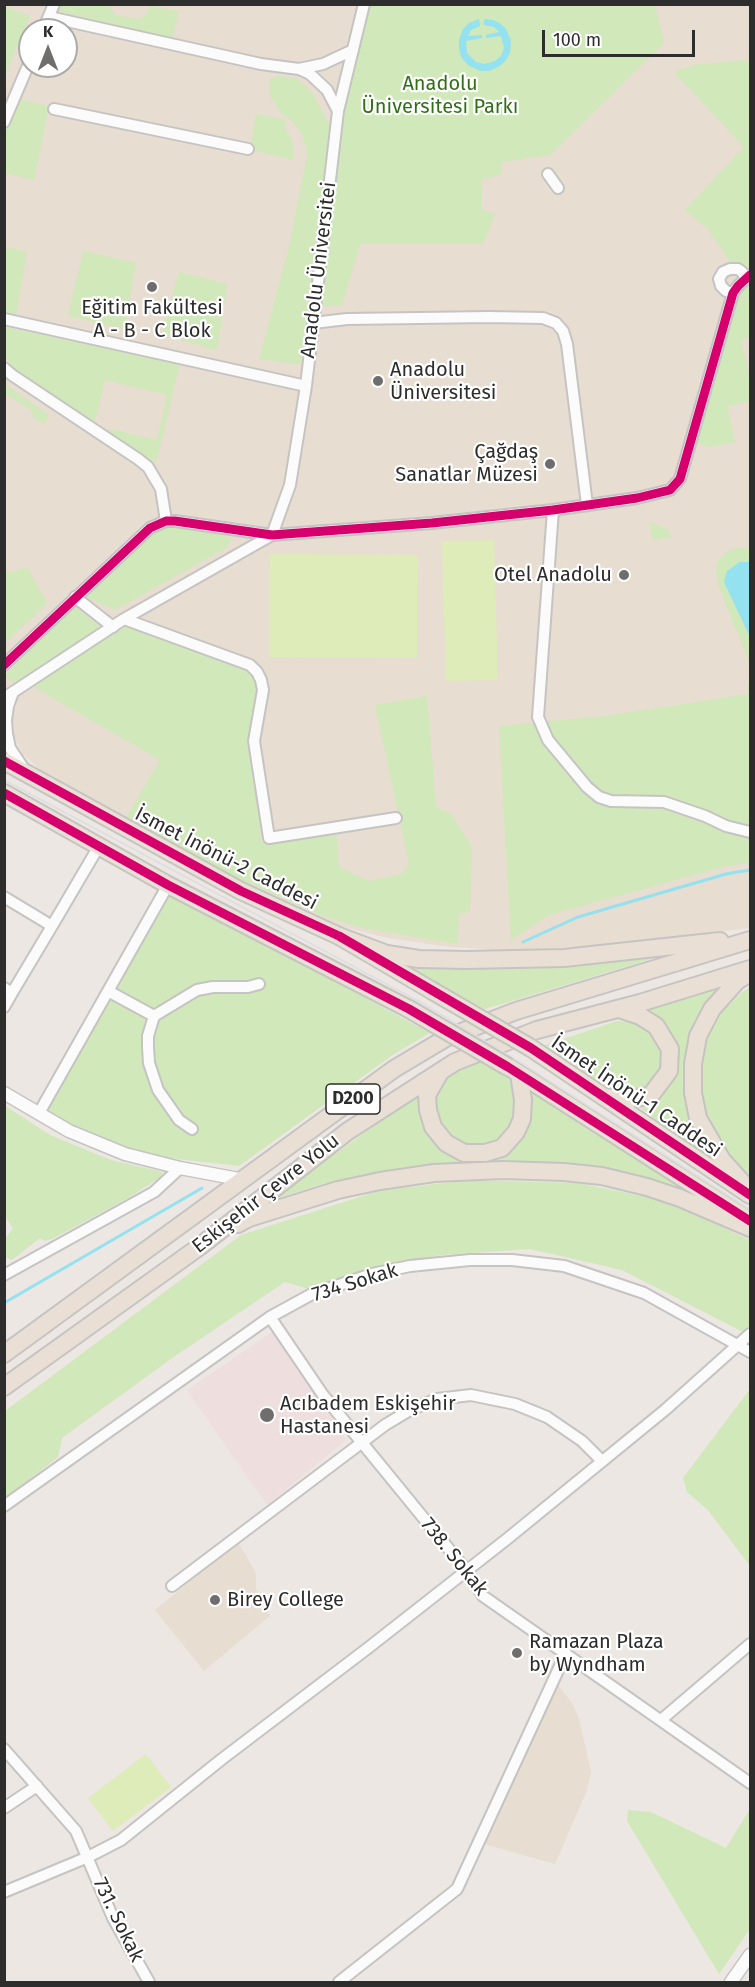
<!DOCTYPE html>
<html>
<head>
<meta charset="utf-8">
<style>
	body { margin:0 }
	#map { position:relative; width:755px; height:1987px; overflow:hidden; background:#ece7e2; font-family:"Fira Sans",sans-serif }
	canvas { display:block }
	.frame { position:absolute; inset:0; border:6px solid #2d2d2d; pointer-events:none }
	.north { position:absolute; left:18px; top:18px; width:60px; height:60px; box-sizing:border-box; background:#fff; border:2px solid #ababab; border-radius:50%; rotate:0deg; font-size:16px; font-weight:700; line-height:24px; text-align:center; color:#2d2d2d }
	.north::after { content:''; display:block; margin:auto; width:21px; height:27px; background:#706e6c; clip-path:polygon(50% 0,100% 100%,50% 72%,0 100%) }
	.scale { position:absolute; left:542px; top:30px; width:153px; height:27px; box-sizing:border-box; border:3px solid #2d2d2d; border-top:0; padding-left:8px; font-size:18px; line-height:21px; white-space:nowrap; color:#2d2d2d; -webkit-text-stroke:4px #fff; paint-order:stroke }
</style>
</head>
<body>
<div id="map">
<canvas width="755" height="1987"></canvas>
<div class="frame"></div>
<div class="north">K</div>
<div class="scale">100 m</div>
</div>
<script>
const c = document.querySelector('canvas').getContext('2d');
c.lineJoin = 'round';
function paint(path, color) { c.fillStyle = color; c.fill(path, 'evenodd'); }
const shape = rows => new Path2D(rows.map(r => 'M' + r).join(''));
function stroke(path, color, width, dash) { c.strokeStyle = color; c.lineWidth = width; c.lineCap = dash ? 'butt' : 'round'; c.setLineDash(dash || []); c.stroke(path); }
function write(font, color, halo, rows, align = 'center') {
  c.font = font + ' "Fira Sans",sans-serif'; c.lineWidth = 4.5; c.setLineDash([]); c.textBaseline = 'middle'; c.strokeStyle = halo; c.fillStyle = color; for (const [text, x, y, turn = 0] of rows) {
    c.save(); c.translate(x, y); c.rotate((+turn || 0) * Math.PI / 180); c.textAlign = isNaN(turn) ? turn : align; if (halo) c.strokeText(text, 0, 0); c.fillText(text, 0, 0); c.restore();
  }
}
paint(shape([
	[4,5,750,5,750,928,553,950,498,950,443,946,388,938,335,925,207,869,44,773,23,754,11,731,10,717,17,704,4,695],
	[30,30,66,30,66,66,30,66],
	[238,1542,256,1573,256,1589,270,1616,204,1671,155,1610],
	[558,1685,572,1703,579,1719,591,1772,587,1790,555,1864,484,1844]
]), '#e7ddd0');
paint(shape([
	[274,1331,346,1440,267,1505,187,1390]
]), '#eededd');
paint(shape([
	[61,5,110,5,110,7,115,15,139,19,147,14,149,6,179,11,172,38,58,11],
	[369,5,655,5,664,43,550,155,502,162,502,174,482,180,481,209,495,214,483,244,360,244,342,305,318,307,342,110],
	[5,7,30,16,5,75,4,7],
	[745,60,750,62,750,269,731,263,708,229,685,210,744,147,674,72,693,65],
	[278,76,296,78,312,92,335,136,306,365,259,359,290,243,306,161,307,152,302,133,290,119,281,113,269,94,269,80],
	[18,99,49,106,34,180,5,173,4,134],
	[256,114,286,120,286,129,292,141,294,160,250,150],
	[5,247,27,252,15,321,5,319],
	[83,251,136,263,124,329,68,316],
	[179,272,227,284,217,351,162,334],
	[750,275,750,337,741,340,750,379,750,401,727,407,735,442,710,447,691,441,733,293],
	[4,327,180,363,156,463,109,434,110,429,157,440,167,395,105,380,94,425,17,371,5,357],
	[5,384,49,415,44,424,33,417,32,410,5,394],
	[649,521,670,531,671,537,653,540],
	[168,525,230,537,231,540,226,548,115,610,88,598,88,590,148,534],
	[737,547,750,549,750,664,718,584,716,572,718,561,723,555],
	[27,567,47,603,5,643,5,569,9,573],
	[73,605,100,627,14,683,5,676],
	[125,624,246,667,251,671,256,680,258,690,251,717,261,842,336,831,339,867,369,881,402,874,409,864,375,705,427,696,436,807,451,814,472,847,470,912,459,914,457,944,362,928,323,916,208,865,127,816,160,760,32,686],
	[750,680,750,862,723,867,549,915,511,940,499,726,605,716,749,694,747,686],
	[169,892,430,1033,394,1054,239,1166,160,1157,114,1145,68,1125,45,1111],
	[658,957,485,1009,394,962,530,967],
	[720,987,711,1001,687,1106,695,1131,714,1162,635,1104,674,1058,640,1009],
	[750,987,750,1179,717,1139,703,1109,699,1075,706,1041,721,1013,740,994],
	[617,1021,638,1022,660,1038,666,1064,647,1089,619,1095,540,1047],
	[481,1060,491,1065,491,1068,502,1071,508,1076,512,1088,514,1102,513,1116,505,1131,495,1140,485,1146,468,1146,450,1137,434,1117,435,1089,441,1080],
	[526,1086,705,1200,645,1181,501,1166,404,1167,326,1183,271,1200,421,1092,419,1110,428,1131,452,1152,512,1143],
	[4,1105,50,1135,111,1160,163,1172,162,1176,128,1198,54,1238,45,1241,40,1238,12,1260,5,1257,5,1238,13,1229,5,1216],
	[468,1180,578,1183,666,1201,750,1240,750,1329,745,1333,622,1270,530,1249,441,1255,373,1268,312,1290,285,1282,175,1356,62,1438,58,1457,5,1498,5,1411,241,1235,378,1191],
	[750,1389,750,1566,708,1510,687,1492,683,1478],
	[750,1809,750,1929,719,1974,627,1821,628,1810,651,1812,726,1848]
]), '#d1e8ba');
paint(shape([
	[494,540,498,680,446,681,442,541],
	[270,554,418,555,417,658,269,657],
	[146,1754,171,1787,113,1831,88,1798]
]), '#ddecb8');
paint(shape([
	[479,19,480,26,471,30,468,36,482,35,482,38,466,41,467,53,476,62,484,64,495,61,501,56,504,48,501,36,486,38,486,35,499,32,494,27,484,25,484,19,493,20,501,24,506,29,511,41,510,53,506,60,500,66,489,71,481,71,469,66,461,57,459,49,459,40,463,29,469,23],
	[740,562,750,562,750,637,724,582,727,571]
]), '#94e1f0');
stroke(shape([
	[523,942,578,917,726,874,750,870],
	[4,1303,202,1188]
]), '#94e1f0', 3);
const minor = shape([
	[49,17,261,64,299,69,323,64,353,50],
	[43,30,54,4],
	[299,69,310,74,327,90,338,111],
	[54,109,248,149],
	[4,122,30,61],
	[548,174,558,188],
	[733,293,726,291,721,286,719,279,723,272,730,269,738,269,742,272,746,278],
	[4,319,306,386],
	[313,323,347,319,489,317,543,318,556,323,563,331,567,344,587,505],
	[4,368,12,375,138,459,148,467,161,489,166,521],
	[553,510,538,717,548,740,587,787,599,797,611,801,664,802,705,816,726,826,750,832],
	[272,535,290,485,306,386,338,111,364,4],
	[75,597,113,627],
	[124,619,250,665,257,672,261,680,263,690,254,741,269,838,396,818],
	[4,665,150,528,166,521,175,521,272,535,432,523,553,510,637,498,670,490,680,479,733,293,738,286,750,275],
	[13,692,8,706,6,720,7,734,10,748,24,769],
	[4,698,124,619,272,535],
	[4,897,52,926,12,993],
	[52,926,99,846],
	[4,988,12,993,4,1007],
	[108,991,154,1016,197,990,213,987,248,987,259,984],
	[154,1016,148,1036,148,1047,149,1063,158,1090,179,1120,192,1129],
	[39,1113,168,885],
	[4,1275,154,1192,180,1168],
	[270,1317,323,1395,466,1570,483,1596,750,1783],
	[4,1506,270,1317,312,1294,372,1274,410,1266,470,1260,512,1260,564,1266,644,1293,750,1352],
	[172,1586,385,1425,410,1410,437,1399,471,1395,515,1404,547,1417,582,1441,602,1461],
	[661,1720,750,1644],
	[4,1749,76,1831,113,1918,149,1982],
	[4,1808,37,1786],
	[4,1892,88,1857,121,1840,222,1759,368,1648,507,1539,665,1410,750,1334],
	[339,1982,457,1889,566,1653]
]);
const tertiary = shape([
	[4,1093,69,1131,125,1154,180,1168,244,1180],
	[731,1982,750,1955]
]);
const primary = shape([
	[4,761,241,891,339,936,431,990],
	[4,793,168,885,409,1009],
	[531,1048,750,1195],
	[509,1067,750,1221]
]);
const trunk = shape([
	[339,936,387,954,419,959,466,960,564,958,720,941],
	[750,973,737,981,712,1009,698,1036,693,1064,693,1093,698,1118,722,1160,750,1191],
	[439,1074,427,1095,428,1110,433,1127,446,1143,464,1153,485,1153,502,1148,516,1132,522,1119,523,1100,519,1074],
	[604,1097,627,1100,651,1095,669,1071,670,1049,656,1026,640,1016,619,1009],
	[238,1224,249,1218,338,1190,380,1181,434,1173,503,1170,564,1172,602,1176,647,1187,680,1198,750,1228],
	[4,1354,394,1069,446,1038,516,1011,750,940],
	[4,1387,199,1247,348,1131,455,1062,537,1030,640,1003,750,969]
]);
stroke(minor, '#c5c4c3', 14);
stroke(tertiary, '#c5c4c3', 15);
stroke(primary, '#c6c4c3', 20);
stroke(trunk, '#c6c4c3', 20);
stroke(minor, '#fcfbfb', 10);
stroke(tertiary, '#fcfbfb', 12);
stroke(primary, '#e9e2d4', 16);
stroke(trunk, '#eadfd4', 16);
stroke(shape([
	[4,780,422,1003,521,1063,750,1210]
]), '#dedee0', 1.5);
const primaryBridge = shape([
	[431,990,531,1048],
	[409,1009,508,1067]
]);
stroke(primaryBridge, '#c6c4c3', 20, []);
stroke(primaryBridge, '#e9e2d4', 16);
stroke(shape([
	[4,665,150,528,166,521,175,521,272,535,432,523,553,510,637,498,670,490,680,479,733,293,738,286,750,275],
	[4,761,241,891,339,936,531,1048,750,1195],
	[4,793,168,885,409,1009,508,1067,750,1221]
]), '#d6006c', 9);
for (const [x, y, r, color] of [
	[152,287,6,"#706e6c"],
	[378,381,6,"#706e6c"],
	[550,464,6,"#706e6c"],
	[624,575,6,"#706e6c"],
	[267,1415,8,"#706e6c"],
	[215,1600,6,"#706e6c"],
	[517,1653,6,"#706e6c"]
]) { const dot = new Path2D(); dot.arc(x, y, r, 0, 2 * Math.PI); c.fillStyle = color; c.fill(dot); stroke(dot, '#fff', 2); }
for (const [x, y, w] of [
	[353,1099,54]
]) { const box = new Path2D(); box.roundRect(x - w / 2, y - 15, w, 30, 4.5); c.fillStyle = '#fff'; c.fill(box); stroke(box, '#2d2d2d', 1.5); }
write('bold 18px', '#2d2d2d', null, [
	["D200",353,1099]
]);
write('20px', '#327017', '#fff', [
	["Anadolu",440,84],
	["Üniversitesi Parkı",440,107]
]);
write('20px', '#2d2d2d', '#fff', [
	["Anadolu Üniversitei",319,270,-83],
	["İsmet İnönü-2 Caddesi",226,859,27],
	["İsmet İnönü-1 Caddesi",636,1097,34],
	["Eskişehir Çevre Yolu",266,1194,-38],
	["734 Sokak",355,1283,-17],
	["738. Sokak",454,1557,51],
	["731. Sokak",118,1920,64]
]);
write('20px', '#2d2d2d', '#fff', [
	["Eğitim Fakültesi",152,308,"center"],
	["A - B - C Blok",152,331,"center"],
	["Anadolu",390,370],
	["Üniversitesi",390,393],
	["Çağdaş",538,452,"right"],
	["Sanatlar Müzesi",538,475,"right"],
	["Otel Anadolu",612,575,"right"],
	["Acıbadem Eskişehir",280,1404],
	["Hastanesi",280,1427],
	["Birey College",227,1600],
	["Ramazan Plaza",529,1642],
	["by Wyndham",529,1665]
], 'left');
</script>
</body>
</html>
